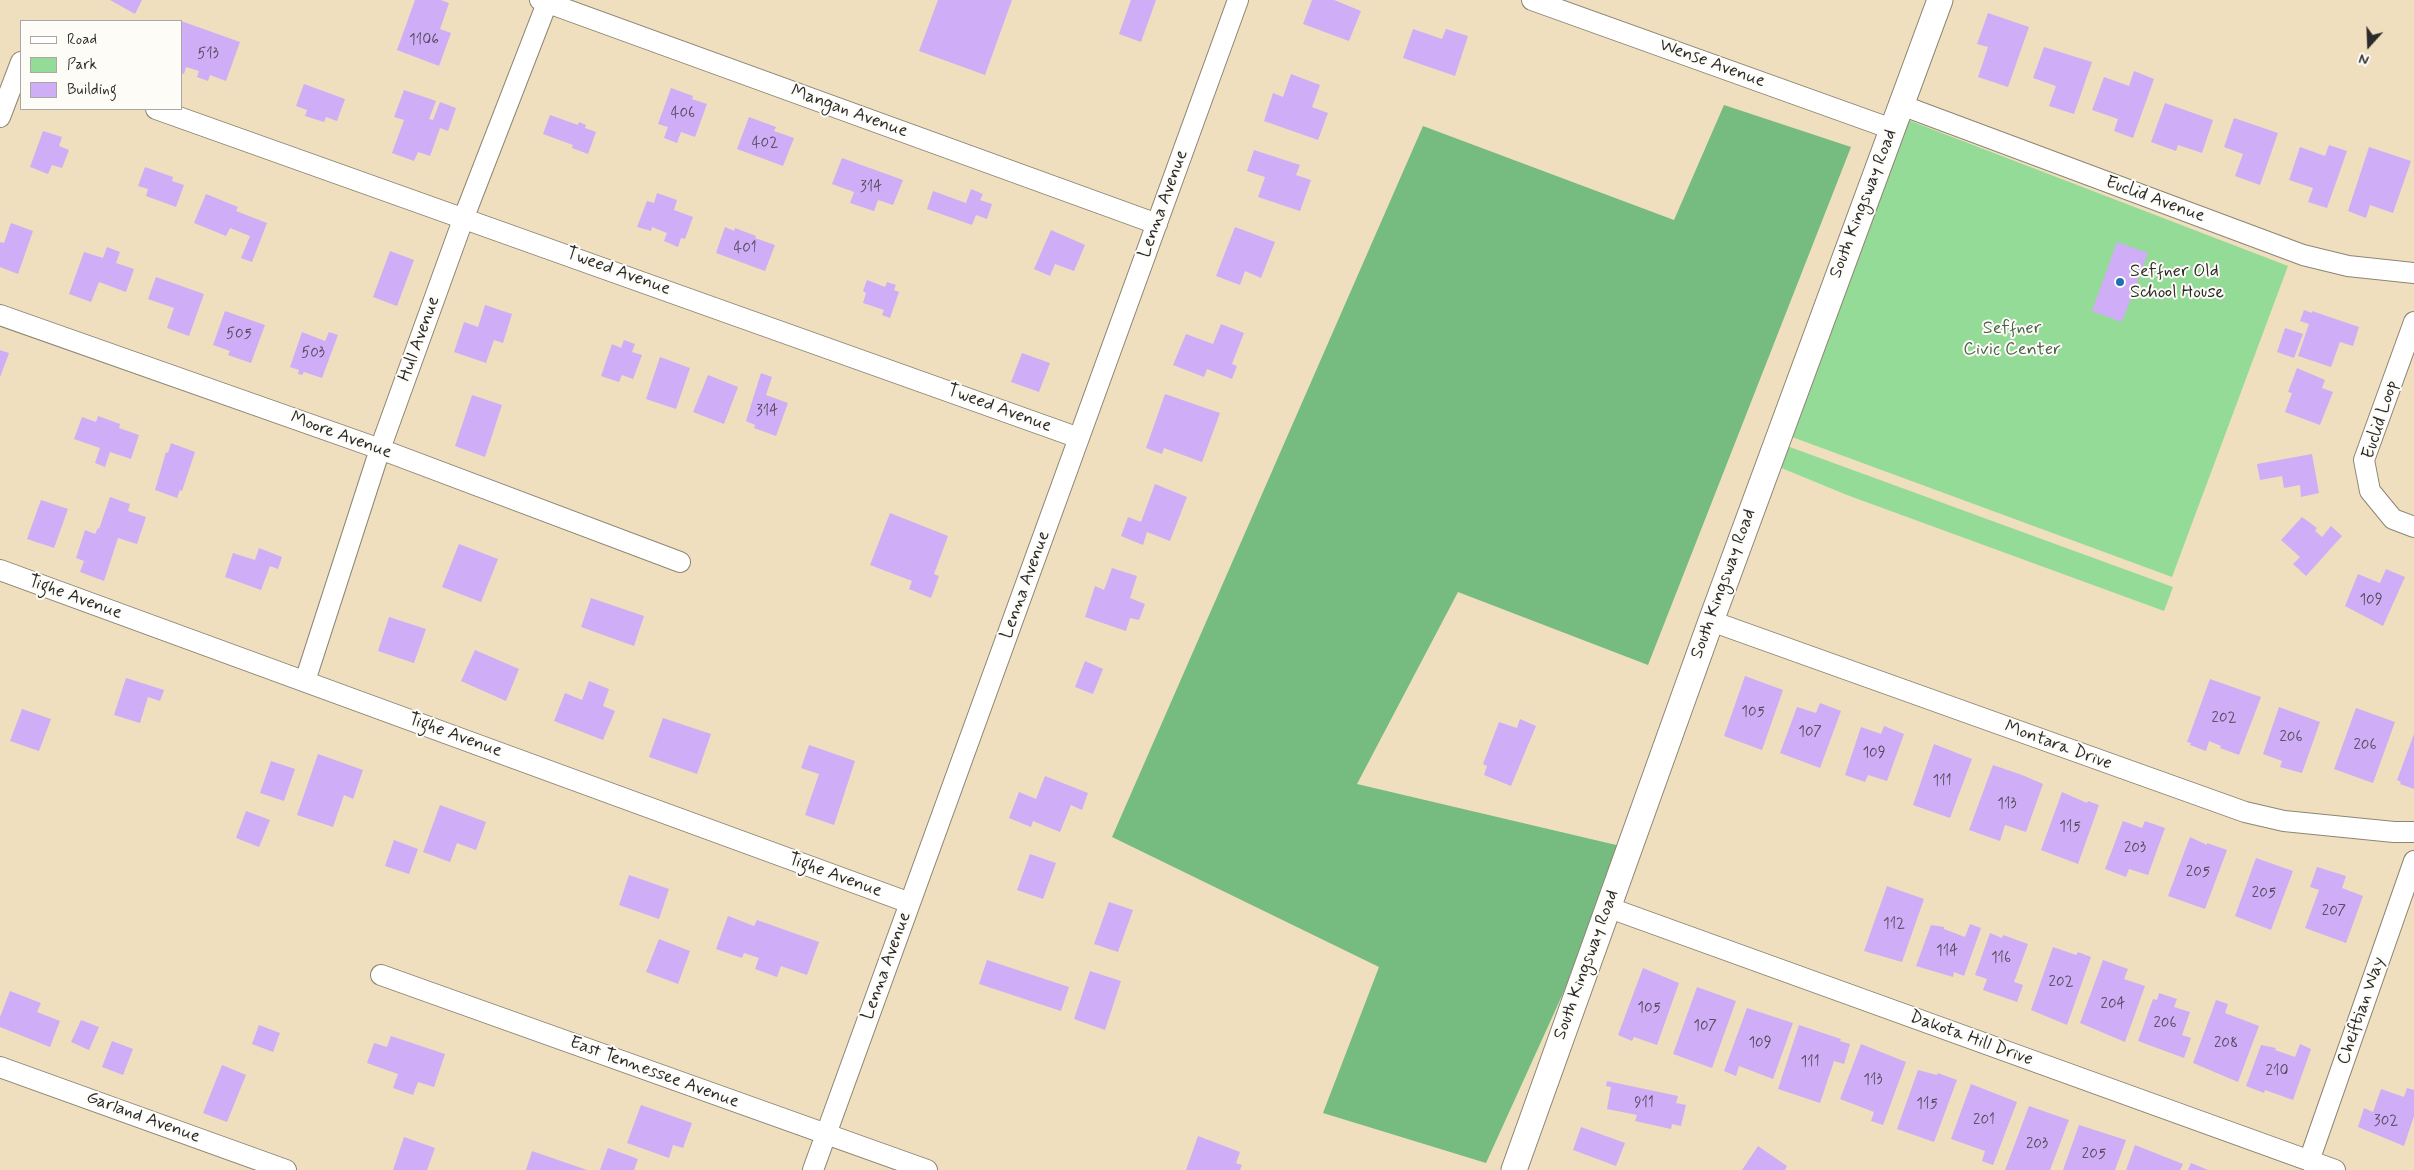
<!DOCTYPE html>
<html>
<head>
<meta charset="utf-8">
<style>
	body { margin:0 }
	#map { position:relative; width:2414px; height:1170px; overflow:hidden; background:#efdfbe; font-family:Mynerve,sans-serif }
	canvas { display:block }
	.legend { position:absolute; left:20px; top:20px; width:162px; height:90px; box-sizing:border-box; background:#fdfcf7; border:1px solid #a9a8a5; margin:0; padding:6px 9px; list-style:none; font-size:15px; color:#2b2b2b }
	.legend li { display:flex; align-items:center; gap:10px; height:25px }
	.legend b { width:25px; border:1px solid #a9a8a5 }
	.north { position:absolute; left:2344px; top:20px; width:50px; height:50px; -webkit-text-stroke:4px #fdfcf7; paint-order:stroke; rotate:200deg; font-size:14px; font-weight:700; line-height:20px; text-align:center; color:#2b2b2b }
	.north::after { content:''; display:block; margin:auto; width:18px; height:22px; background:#2b2b2b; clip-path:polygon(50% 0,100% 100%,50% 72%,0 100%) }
</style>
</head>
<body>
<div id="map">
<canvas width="2414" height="1170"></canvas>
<ul class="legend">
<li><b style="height:6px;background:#fff"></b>Road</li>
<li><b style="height:14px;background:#93db96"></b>Park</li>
<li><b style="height:14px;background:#d0adf7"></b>Building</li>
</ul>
<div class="north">N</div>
</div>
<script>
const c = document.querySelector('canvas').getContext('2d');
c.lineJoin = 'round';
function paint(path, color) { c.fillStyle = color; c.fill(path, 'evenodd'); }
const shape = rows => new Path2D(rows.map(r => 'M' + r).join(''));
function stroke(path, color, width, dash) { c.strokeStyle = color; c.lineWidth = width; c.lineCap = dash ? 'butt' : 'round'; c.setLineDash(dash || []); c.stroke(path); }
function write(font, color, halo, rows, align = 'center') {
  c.font = font + ' Mynerve,sans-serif'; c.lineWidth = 4; c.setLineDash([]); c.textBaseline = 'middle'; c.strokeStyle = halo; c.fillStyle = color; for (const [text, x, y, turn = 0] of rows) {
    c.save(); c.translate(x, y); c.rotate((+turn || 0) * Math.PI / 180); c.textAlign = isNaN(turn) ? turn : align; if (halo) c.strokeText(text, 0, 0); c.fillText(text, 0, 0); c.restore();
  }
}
paint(shape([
	[1908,120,2288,266,2172,577,1792,437],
	[1787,446,2173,587,2164,611,1847,495,1779,467]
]), '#93db96');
paint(shape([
	[1724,105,1851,147,1648,665,1458,592,1357,784,1629,848,1486,1163,1323,1113,1379,967,1112,837,1423,126,1674,220]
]), '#76bb7f');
paint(shape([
	[110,0,142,0,135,14],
	[415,0,441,0,449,3,440,29,451,33,439,66,397,50],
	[938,0,1012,0,985,75,919,51],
	[1131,0,1156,0,1141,42,1119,34],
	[1312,0,1334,0,1361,11,1349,41,1303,24],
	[1988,13,2029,27,2008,87,1978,77,1988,47,1977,44],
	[181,21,240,42,226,81,210,75,208,81,197,77,199,71,186,67,184,74,181,73],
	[1413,29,1442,39,1446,29,1468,36,1455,76,1403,58],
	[2044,47,2092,62,2074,114,2049,106,2056,86,2033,78],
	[2134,71,2154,79,2133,138,2114,131,2118,119,2092,110,2104,77,2129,86],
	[1291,74,1320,85,1312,107,1328,113,1318,140,1264,121,1273,93,1283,97],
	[304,84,345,99,337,121,326,117,324,122,305,116,307,110,296,106],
	[671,88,693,96,692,99,707,104,695,137,681,132,677,143,664,138,668,127,658,124],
	[404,90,436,101,429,119,433,120,440,102,456,108,448,131,440,128,430,156,418,152,414,161,392,153,404,120,394,117],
	[2165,103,2213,120,2202,153,2178,145,2176,151,2151,142],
	[550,115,578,125,579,122,586,125,585,128,596,132,588,154,572,148,573,145,543,134],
	[749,117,776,127,774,131,794,138,783,166,737,149],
	[2234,118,2278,133,2260,185,2235,176,2243,154,2224,147],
	[43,131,62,137,59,146,69,150,62,168,52,165,48,174,30,167],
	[2329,145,2347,151,2327,208,2308,202,2313,188,2289,180,2300,147,2325,156],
	[2369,147,2411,161,2393,213,2370,205,2366,218,2348,211],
	[1254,150,1300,165,1296,175,1311,180,1300,211,1258,197,1265,177,1247,171],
	[842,158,903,180,893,205,878,200,874,211,850,203,854,192,832,184],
	[145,167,173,177,172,181,184,185,176,207,146,196,148,189,138,186],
	[971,189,983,194,980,200,992,204,987,219,976,215,972,225,927,209,933,191,966,203],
	[657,193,677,200,674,210,693,217,685,239,681,238,678,247,664,241,667,233,652,227,651,231,637,227,647,201,654,203],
	[206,194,238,207,236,211,267,223,252,262,241,258,250,236,230,228,226,236,194,223],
	[11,223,33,231,18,274,0,267,0,242,4,243],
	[725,227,734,231,735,228,756,236,755,238,775,245,765,271,716,253],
	[1235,227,1275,242,1261,278,1245,271,1240,285,1216,276],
	[1051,230,1085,245,1074,271,1055,264,1050,276,1034,269],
	[2117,242,2148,253,2122,322,2092,311],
	[107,247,120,252,116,263,134,269,126,292,99,282,91,302,69,294,84,252,103,258],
	[390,251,414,260,397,306,373,297],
	[156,277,204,294,189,336,167,328,174,308,148,299],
	[867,280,885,287,887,282,896,285,894,290,899,292,890,318,882,315,884,310,863,303,866,293,863,291],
	[485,305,512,314,503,343,494,340,486,363,454,352,464,322,478,327],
	[2304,310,2312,313,2312,311,2359,327,2353,346,2340,342,2331,367,2298,356,2309,324,2300,321],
	[225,311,265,325,251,363,228,355,230,351,213,345],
	[1221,324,1244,333,1232,364,1237,366,1232,379,1207,369,1204,377,1173,365,1186,334,1213,344],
	[2285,328,2303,334,2294,358,2277,352],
	[302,332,325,341,329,332,338,335,322,378,304,372,302,375,298,374,299,370,290,367],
	[624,340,635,344,632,352,642,355,633,379,622,375,619,382,601,376,612,344,621,348],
	[0,350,9,353,0,377],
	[1022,353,1050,363,1039,392,1011,382],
	[660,357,690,368,676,409,646,399],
	[2297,368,2325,380,2322,388,2333,392,2320,425,2285,412,2292,393,2288,392],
	[761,373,772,377,766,395,788,403,776,436,754,428,755,425,746,421],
	[708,375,738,387,724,424,693,412],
	[1165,394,1220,413,1202,462,1164,448,1162,454,1146,448],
	[472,395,502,405,485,457,455,446],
	[98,416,120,424,119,428,139,435,131,459,110,452,105,467,95,463,100,448,74,439,82,417,96,422],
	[171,443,195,452,182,491,180,490,177,498,155,490,166,452,168,453],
	[2312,454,2319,493,2301,497,2300,485,2284,488,2282,476,2260,480,2257,464],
	[1155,484,1187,497,1170,541,1147,532,1143,545,1121,536,1128,517,1141,522],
	[110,497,130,504,128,511,146,517,137,544,118,538,104,581,80,572,84,561,76,558,85,530,95,534,98,528,99,529],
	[41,500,68,509,54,548,27,539],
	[890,513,948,536,934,574,939,576,931,598,909,589,912,581,870,565],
	[2302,517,2317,528,2315,531,2322,537,2331,526,2342,536,2306,576,2293,564,2300,557,2281,540],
	[459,544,498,559,481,602,442,587],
	[259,548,282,557,278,569,270,566,261,590,225,577,233,553,255,560],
	[1112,568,1137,576,1130,598,1145,604,1139,620,1130,618,1126,631,1085,617,1095,586,1104,590],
	[2386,569,2405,577,2383,626,2345,606,2358,574,2380,583],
	[591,598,644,616,634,646,581,627],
	[389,617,426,629,414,663,378,651],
	[475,650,519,669,506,701,461,681],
	[1085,661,1103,669,1093,694,1075,687],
	[1745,676,1783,690,1762,750,1724,736],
	[126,678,164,690,160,701,148,697,140,723,114,715],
	[2210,679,2261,697,2239,755,2220,748,2221,746,2209,741,2206,751,2190,745,2191,743,2187,742],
	[589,681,609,689,603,706,615,711,603,740,554,721,565,693,582,700],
	[1820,703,1841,711,1820,768,1780,753,1797,707,1816,713],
	[2279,707,2320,722,2302,773,2280,767,2282,761,2263,754],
	[2356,708,2395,722,2373,783,2334,769],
	[22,709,51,719,39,751,10,741],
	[663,718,711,734,697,774,649,757],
	[1520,719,1536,726,1511,786,1484,775,1487,766,1483,764,1499,722,1517,728],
	[1884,726,1904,734,1887,781,1868,775,1865,782,1845,775,1861,727,1881,734],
	[2414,734,2414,789,2400,784,2401,782,2397,780],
	[1934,744,1972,759,1950,818,1913,805],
	[809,745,855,761,834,825,805,815,819,774,801,768],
	[318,754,363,770,353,799,344,795,333,827,297,815],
	[271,761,295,769,284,801,260,793],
	[1993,765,2022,775,2043,784,2026,832,2005,825,2000,841,1969,830],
	[1045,776,1088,793,1082,810,1071,805,1060,832,1033,821,1031,827,1009,818,1019,792,1036,799],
	[2062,792,2087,803,2088,801,2099,805,2078,864,2041,850],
	[440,805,486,822,476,850,457,843,450,862,423,852],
	[246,811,270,820,259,847,236,838],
	[2123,821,2142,828,2145,821,2165,828,2148,875,2129,869,2126,877,2105,869],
	[2190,837,2207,845,2207,843,2227,850,2205,909,2168,896],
	[394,840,418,849,409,874,385,866],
	[1030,854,1056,863,1043,899,1017,890],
	[2256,858,2293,871,2271,930,2235,916],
	[2317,867,2346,876,2342,888,2363,896,2346,943,2305,928,2319,890,2310,887],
	[629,875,669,889,659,919,619,905],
	[1887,886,1924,899,1902,962,1864,951],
	[1109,902,1133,910,1118,952,1094,944],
	[728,916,754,926,757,920,819,942,807,975,781,966,777,977,755,969,759,958,744,953,742,958,716,949],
	[1970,924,1981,928,1964,976,1954,972,1953,977,1916,966,1931,925,1944,927,1944,929,1965,937],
	[1990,933,2002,938,2003,935,2028,944,2014,982,2023,985,2017,1002,1983,990,1987,979,1975,975],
	[659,939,690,951,678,984,646,972],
	[2053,947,2076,955,2078,952,2091,957,2067,1025,2031,1010],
	[987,960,1069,987,1061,1011,979,984],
	[2103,960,2128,969,2124,979,2145,986,2125,1042,2080,1023],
	[1643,968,1679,983,1657,1045,1634,1037,1632,1041,1618,1035],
	[1090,971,1121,981,1105,1030,1074,1019],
	[1697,987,1736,1001,1712,1068,1673,1054],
	[10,991,41,1003,37,1012,60,1021,50,1047,0,1027,0,1017],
	[2159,993,2177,999,2174,1007,2190,1012,2182,1035,2191,1038,2184,1058,2138,1041,2153,999,2157,1000],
	[2216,1000,2228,1004,2225,1013,2259,1026,2238,1082,2193,1063],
	[1747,1008,1793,1023,1773,1079,1739,1066,1736,1076,1724,1071],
	[81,1020,99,1027,89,1050,71,1042],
	[259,1025,280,1033,273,1052,252,1044],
	[1799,1025,1841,1039,1840,1041,1850,1044,1844,1064,1834,1061,1820,1103,1778,1089],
	[391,1036,445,1054,434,1087,418,1082,413,1095,393,1088,398,1074,367,1063,374,1043,387,1047],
	[112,1041,133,1049,123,1075,102,1067],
	[1861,1044,1906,1062,1883,1125,1871,1121,1874,1112,1840,1099],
	[2300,1044,2311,1049,2293,1100,2265,1090,2264,1093,2246,1086,2261,1045,2276,1048,2275,1050,2295,1057],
	[222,1065,246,1075,227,1122,203,1113],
	[1918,1070,1937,1075,1938,1073,1957,1080,1934,1142,1897,1129],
	[1607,1081,1678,1096,1676,1103,1686,1105,1681,1126,1672,1124,1671,1129,1635,1121,1637,1115,1607,1109,1611,1087,1606,1086],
	[1971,1084,2017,1102,1993,1165,1982,1161,1985,1151,1951,1139],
	[2407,1088,2414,1090,2414,1116,2404,1146,2358,1127,2364,1108,2373,1112,2381,1089,2404,1097],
	[641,1105,692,1123,683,1148,673,1145,669,1158,627,1143],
	[2029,1106,2069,1120,2050,1170,2005,1170],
	[2079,1125,2126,1140,2115,1170,2063,1170],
	[1581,1127,1625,1143,1616,1166,1573,1150],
	[1198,1136,1240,1152,1236,1163,1242,1165,1240,1170,1186,1170],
	[404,1137,435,1148,427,1170,393,1170],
	[2135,1145,2183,1164,2180,1170,2126,1170],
	[1758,1146,1787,1166,1785,1170,1742,1170],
	[608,1148,638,1159,634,1170,600,1170],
	[532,1151,587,1170,526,1170],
	[2191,1163,2208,1170,2188,1170]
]), '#d0adf7');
const minor = shape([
	[540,0,1157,224],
	[1532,0,1892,129],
	[1901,105,2303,255,2348,266,2414,273],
	[156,109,1079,438],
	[0,117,21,62],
	[0,315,380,449,680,562],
	[2414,322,2364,460,2370,491,2393,519,2414,527],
	[0,570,910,903],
	[1711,621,2245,812,2284,821,2394,832,2414,832],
	[305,681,380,449,464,217,547,3],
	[1607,907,2335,1170],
	[381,975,927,1170],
	[0,1067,286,1170],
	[2309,1161,2414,861],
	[813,1170,1238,0]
]);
const tertiary = shape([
	[1514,1170,1711,621,1940,0]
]);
stroke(minor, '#8d8574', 22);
stroke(tertiary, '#8d8574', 27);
stroke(minor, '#fff', 20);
stroke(tertiary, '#fff', 25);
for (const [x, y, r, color] of [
	[2120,282,5,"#1f6fb2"]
]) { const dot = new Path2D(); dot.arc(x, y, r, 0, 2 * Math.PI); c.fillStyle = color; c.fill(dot); stroke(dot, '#fdfcf7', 2); }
write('15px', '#544c5e', null, [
	["1106",424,41],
	["513",208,55],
	["406",683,114],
	["402",765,144],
	["314",871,188],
	["401",745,249],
	["505",239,335],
	["503",313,354],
	["314",767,412],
	["109",2371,601],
	["105",1753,713],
	["202",2224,719],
	["107",1810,733],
	["206",2291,738],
	["206",2365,746],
	["109",1874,754],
	["111",1942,782],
	["113",2007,805],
	["115",2070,828],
	["203",2135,849],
	["205",2198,873],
	["205",2264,894],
	["207",2334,912],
	["112",1894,925],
	["114",1947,952],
	["116",2001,959],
	["202",2061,983],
	["204",2113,1005],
	["105",1649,1009],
	["206",2165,1024],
	["107",1705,1027],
	["109",1760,1044],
	["208",2226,1044],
	["111",1810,1063],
	["210",2277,1072],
	["113",1873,1081],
	["911",1644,1104],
	["115",1927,1105],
	["201",1984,1121],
	["302",2386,1122],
	["203",2037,1145],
	["205",2094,1155]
]);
write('18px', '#2b2b2b', '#fdfcf7', [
	["Wense Avenue",1712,64,20],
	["Mangan Avenue",849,112,20],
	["Euclid Avenue",2155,200,20],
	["Lenna Avenue",1164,204,-70],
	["South Kingsway Road",1864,204,-69],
	["Tweed Avenue",618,272,20],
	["Hull Avenue",420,339,-70],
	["Tweed Avenue",999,409,20],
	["Euclid Loop",2381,420,-72],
	["Moore Avenue",341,436,20],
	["South Kingsway Road",1724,584,-70],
	["Lenna Avenue",1026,585,-70],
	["Tighe Avenue",75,598,20],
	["Tighe Avenue",455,736,20],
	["Montara Drive",2058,746,20],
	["Tighe Avenue",835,876,20],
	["South Kingsway Road",1587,965,-70],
	["Lenna Avenue",887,966,-70],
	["Cheiftian Way",2362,1011,-71],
	["Dakota Hill Drive",1971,1039,20],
	["East Tennessee Avenue",654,1073,20],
	["Garland Avenue",143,1118,20]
]);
write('18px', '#2b2b2b', '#fdfcf7', [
	["Seffner Old",2130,272],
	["School House",2130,293]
], 'left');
write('18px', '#4a604b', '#fdfcf7', [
	["Seffner",2012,329],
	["Civic Center",2012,350]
]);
</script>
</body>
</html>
